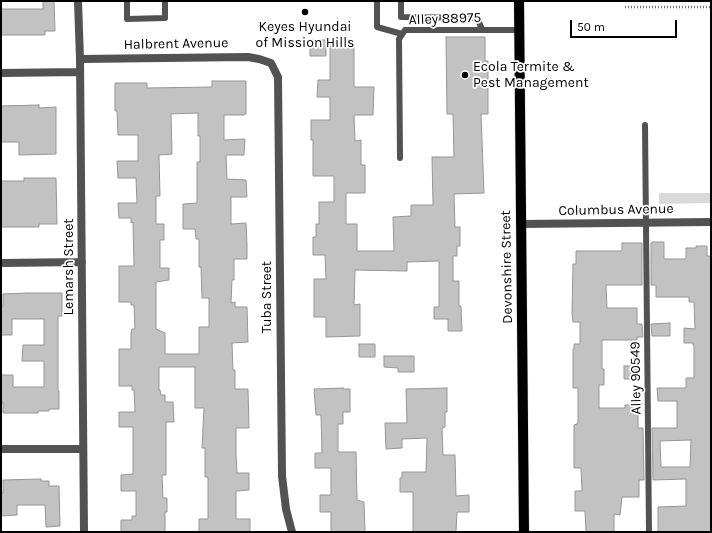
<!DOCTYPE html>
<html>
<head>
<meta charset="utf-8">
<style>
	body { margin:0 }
	#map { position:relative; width:712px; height:533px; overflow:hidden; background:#fff; font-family:Karla,sans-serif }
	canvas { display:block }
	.frame { position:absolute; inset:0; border:2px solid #000; pointer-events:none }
	.scale { position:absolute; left:570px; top:20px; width:107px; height:18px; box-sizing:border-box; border:2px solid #000; border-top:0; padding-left:5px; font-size:12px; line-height:14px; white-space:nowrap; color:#000; -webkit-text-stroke:3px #fff; paint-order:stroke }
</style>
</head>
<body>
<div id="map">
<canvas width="712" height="533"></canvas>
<div class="frame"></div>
<div class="scale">50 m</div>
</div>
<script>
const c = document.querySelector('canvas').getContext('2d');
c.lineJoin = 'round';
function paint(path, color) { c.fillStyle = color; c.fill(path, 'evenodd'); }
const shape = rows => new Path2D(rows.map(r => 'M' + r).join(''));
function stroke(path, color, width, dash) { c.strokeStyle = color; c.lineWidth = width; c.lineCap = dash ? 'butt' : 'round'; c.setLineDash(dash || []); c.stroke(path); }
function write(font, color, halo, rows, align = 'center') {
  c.font = font + ' Karla,sans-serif'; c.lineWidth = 3.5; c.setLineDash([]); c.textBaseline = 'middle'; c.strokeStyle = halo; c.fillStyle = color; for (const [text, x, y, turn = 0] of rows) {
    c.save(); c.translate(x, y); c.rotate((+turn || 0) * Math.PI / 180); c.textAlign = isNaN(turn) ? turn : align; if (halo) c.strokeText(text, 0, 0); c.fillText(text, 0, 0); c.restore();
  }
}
paint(shape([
	[711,193,711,203,659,204,659,193]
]), '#d9d9d9');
const building = shape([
	[43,1,54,1,55,31,45,31,45,35,1,35,1,9,43,9,43,1],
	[446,37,485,37,485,61,488,61,488,114,481,114,484,193,454,194,455,227,460,227,460,246,457,246,457,256,453,256,453,281,459,281,459,306,461,306,462,331,448,331,448,319,434,319,434,307,439,307,439,261,407,262,407,271,355,270,354,305,360,304,360,336,326,337,326,317,314,317,314,279,326,279,325,255,313,255,313,237,316,237,316,224,319,224,319,202,334,202,334,176,313,176,313,140,311,140,311,120,330,120,330,97,317,97,318,80,330,80,330,46,354,47,354,87,374,87,373,115,354,115,355,141,361,140,361,165,365,165,365,193,346,193,346,224,357,224,357,251,394,251,393,217,411,216,411,205,433,205,432,157,454,157,453,114,447,114,446,37],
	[310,40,326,40,326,56,310,56,310,40],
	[212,81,246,81,246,114,244,114,244,115,224,115,224,140,245,139,244,155,226,155,227,179,246,180,247,197,231,197,231,224,246,223,247,244,247,259,234,259,234,280,232,280,231,303,235,302,235,307,247,307,248,342,232,343,233,370,235,370,235,389,248,389,249,428,236,428,236,454,237,473,249,473,249,490,236,491,236,519,250,519,250,532,199,532,199,519,208,519,208,477,205,477,205,448,202,448,204,408,195,408,195,367,159,367,159,390,160,390,161,395,165,395,165,402,173,402,174,422,166,422,166,475,162,475,163,498,167,498,167,512,165,512,165,532,121,532,121,520,132,520,132,516,136,516,136,491,121,491,121,475,133,474,133,427,119,427,119,412,135,412,134,390,132,390,132,386,119,386,119,349,131,349,131,333,132,329,135,329,134,305,131,305,131,302,119,302,119,266,134,266,133,222,131,223,131,218,119,218,118,203,137,203,136,178,118,178,117,161,138,161,138,135,118,135,117,111,115,111,115,83,147,83,147,88,212,87,212,81],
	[198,113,198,136,200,136,200,162,197,162,197,203,183,204,183,229,195,229,196,239,199,239,199,267,201,267,202,298,209,298,209,327,199,327,199,354,165,354,165,333,156,329,156,282,169,280,169,268,160,268,160,240,164,240,164,224,156,224,156,196,160,196,159,155,172,154,171,114,198,113],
	[39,105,39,108,56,107,56,154,19,155,19,142,1,142,1,106,39,105],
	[24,178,56,178,57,224,39,224,39,227,1,227,1,181,24,181,24,178],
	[653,242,664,242,664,259,686,259,686,248,696,248,696,246,707,246,707,256,711,256,711,532,658,532,658,507,686,506,686,479,653,480,652,428,677,428,677,401,658,401,657,388,686,388,686,378,694,378,694,345,693,345,693,343,684,343,684,328,695,329,694,302,689,302,689,297,656,297,656,285,651,285,651,243,653,242],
	[691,440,690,467,661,467,660,441,691,440],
	[622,243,642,243,642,285,606,285,607,308,637,308,637,324,642,324,643,337,637,337,637,340,602,340,602,369,604,369,604,385,599,385,599,408,625,408,625,405,638,405,638,428,643,428,644,480,639,480,639,497,622,497,620,515,614,514,614,532,586,532,585,511,575,511,575,491,582,491,581,468,574,468,574,425,577,424,578,422,578,388,573,388,573,349,574,349,574,344,580,344,580,322,573,322,572,313,573,264,576,264,576,251,622,251,622,243],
	[28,293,62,293,62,316,58,316,58,391,59,391,59,409,49,409,49,411,38,411,38,413,3,413,3,402,1,402,1,375,13,375,13,387,44,387,44,361,22,361,23,345,44,345,44,319,12,319,12,335,1,335,1,306,3,306,3,294,28,293],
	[670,323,670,336,652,336,651,324,670,323],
	[359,344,375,344,375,357,359,357,359,344],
	[384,356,414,356,414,372,398,372,398,368,384,367,384,356],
	[624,366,638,366,638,379,624,379,624,366],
	[343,388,343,389,350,389,350,412,343,412,343,424,338,424,338,452,356,452,357,500,364,502,365,532,331,532,331,512,320,512,320,495,331,495,331,468,315,468,315,453,322,453,321,415,316,415,314,389,343,388],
	[447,388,447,412,445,412,445,427,442,428,443,455,455,455,456,496,469,495,469,512,457,512,456,532,413,532,413,492,400,492,400,478,402,478,402,472,426,472,427,438,402,439,402,448,386,449,385,423,407,423,406,389,447,388],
	[41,479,41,481,49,481,49,486,59,486,60,526,46,527,45,505,17,505,17,515,1,516,1,493,3,493,3,480,41,479]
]);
paint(building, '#c2c2c2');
stroke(building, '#969696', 1);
const primary = shape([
	[519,1,524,532]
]);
stroke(primary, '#dbdbdb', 11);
stroke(shape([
	[625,7,711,7]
]), '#747474', 2.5, [1, 2]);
stroke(shape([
	[127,1,127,19,165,18,165,1],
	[377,1,377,27,402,34],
	[401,1,401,17,477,18,482,29],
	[645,125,649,532],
	[400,158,399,39,405,30,519,30]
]), '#525252', 6);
stroke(shape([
	[78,1,80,59,84,532],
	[80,59,248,57,259,59,271,63,278,77,282,476,286,509,292,532],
	[1,73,80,72],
	[521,224,711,222],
	[1,263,82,262],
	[1,449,83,449]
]), '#525252', 8);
stroke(primary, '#000', 10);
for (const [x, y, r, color] of [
	[305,12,4,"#000"],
	[465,75,4,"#000"]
]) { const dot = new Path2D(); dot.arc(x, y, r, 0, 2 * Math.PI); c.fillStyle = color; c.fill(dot); stroke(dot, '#fff', 1.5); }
write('14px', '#000', '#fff', [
	["Alley 88975",445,19,-2],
	["Halbrent Avenue",176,44,-1],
	["Columbus Avenue",616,210,-1],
	["Lemarsh Street",69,267,-90],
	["Devonshire Street",507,267,-91],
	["Tuba Street",267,297,-90],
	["Alley 90549",636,378,-91]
]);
write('14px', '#000', '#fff', [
	["Keyes Hyundai",305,27],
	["of Mission Hills",305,43],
	["Ecola Termite &",473,67,"left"],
	["Pest Management",473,83,"left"]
]);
</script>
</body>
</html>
